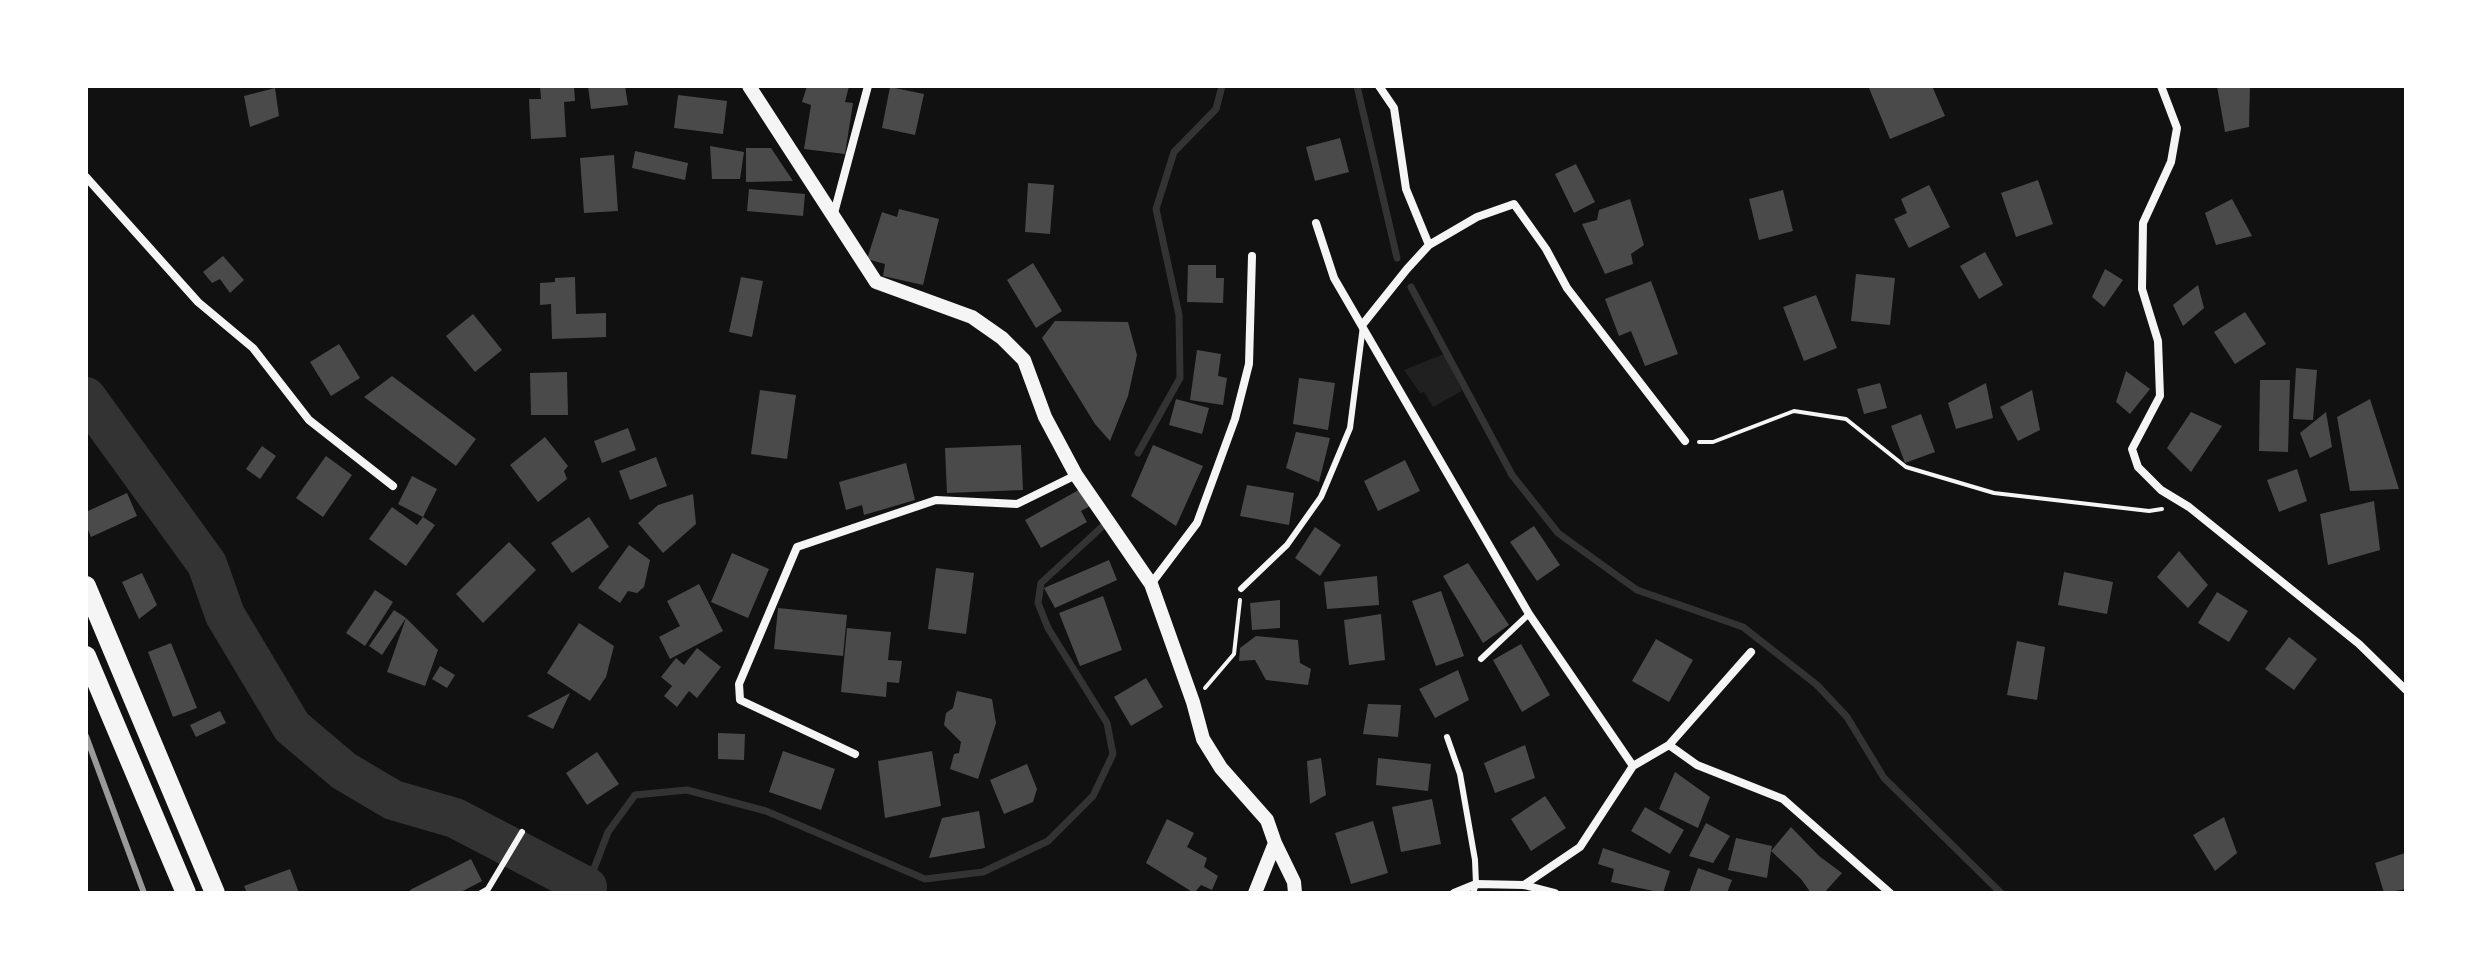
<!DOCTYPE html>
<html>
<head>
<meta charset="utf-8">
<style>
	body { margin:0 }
	#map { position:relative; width:2492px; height:979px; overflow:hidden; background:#111; font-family:Cabin,sans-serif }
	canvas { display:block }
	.frame { position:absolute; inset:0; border:88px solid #fff; pointer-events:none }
</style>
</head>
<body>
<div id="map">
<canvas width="2492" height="979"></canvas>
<div class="frame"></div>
</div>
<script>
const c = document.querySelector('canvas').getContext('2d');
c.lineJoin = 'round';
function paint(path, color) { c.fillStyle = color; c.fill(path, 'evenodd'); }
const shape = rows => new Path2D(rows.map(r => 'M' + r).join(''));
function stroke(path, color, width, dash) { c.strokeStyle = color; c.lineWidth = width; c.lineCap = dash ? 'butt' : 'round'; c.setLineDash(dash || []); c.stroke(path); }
paint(shape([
	[1444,354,1462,391,1433,407,1424,392,1420,393,1404,370]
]), '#202020');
stroke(shape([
	[1357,86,1397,258],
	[1411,287,1512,475,1558,533,1637,590,1743,627,1817,685,1847,717,1884,778,2001,893],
	[1138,453,1180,378,1179,315,1156,209,1174,152,1216,109,1222,86],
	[587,887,608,832,635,795,687,790,766,811,925,879,983,872,1048,841,1093,796,1113,754,1107,723,1048,628,1038,603,1041,583,1104,525]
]), '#333', 7);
stroke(shape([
	[86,397,207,564,225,615,292,727,344,771,393,800,455,818,587,887,586,893]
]), '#333', 40);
paint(shape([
	[540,86,574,86,575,101,564,102,566,137,531,139,529,99,541,99],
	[588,86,625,86,628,105,591,109],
	[807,86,849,86,845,102,853,103,845,154,804,149,811,105,802,102],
	[1874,86,1932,86,1945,116,1890,139,1869,88],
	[2217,86,2250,86,2249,127,2225,132],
	[890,87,924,94,915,135,882,128],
	[275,88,279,116,250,127,244,96],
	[678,95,727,101,723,134,674,128],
	[1340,138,1349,172,1315,181,1306,147],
	[710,146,744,152,740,179,712,179],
	[746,148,771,148,793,181,746,182],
	[635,151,688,163,685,180,632,168],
	[614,155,618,211,584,213,580,158],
	[1576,164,1595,202,1574,213,1555,174],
	[2038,180,2053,224,2016,237,2001,193],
	[1028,183,1054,185,1050,234,1025,232],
	[1929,185,1950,227,1909,248,1894,219,1907,213,1901,199],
	[749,189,805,194,803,216,747,211],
	[1783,190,1793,231,1759,240,1749,199],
	[1630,199,1644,245,1631,254,1633,264,1605,274,1582,224,1597,220,1599,210],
	[2232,199,2252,236,2216,245,2205,213],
	[899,209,939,219,923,285,883,276,885,264,867,259,882,212,897,217],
	[1985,252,2003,285,1979,299,1960,266],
	[223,256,244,280,230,293,220,279,212,283,203,272],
	[1033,263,1062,311,1036,328,1007,280],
	[1188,265,1216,265,1216,278,1224,278,1223,303,1187,302],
	[2105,269,2123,280,2104,307,2092,297],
	[1856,274,1895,278,1890,325,1851,321],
	[575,277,576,314,606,313,606,337,552,339,551,304,540,305,540,283,555,282,555,278],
	[741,277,763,281,752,337,729,332],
	[1651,281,1678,354,1645,366,1631,331,1619,336,1605,299],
	[2198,285,2204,308,2183,326,2173,305],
	[1816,295,1837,348,1804,361,1783,307],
	[2245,312,2266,344,2235,364,2214,332],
	[473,314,502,350,475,372,446,336],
	[1055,321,1128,322,1137,355,1128,396,1110,441,1095,424,1042,338],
	[339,344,360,378,331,396,310,362],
	[1197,350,1221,354,1218,376,1227,378,1223,405,1190,400],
	[2296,368,2317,370,2313,420,2293,419],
	[2126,371,2150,389,2130,414,2116,402],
	[567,372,568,415,531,415,530,373],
	[392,376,476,439,456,466,364,397],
	[1299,378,1335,383,1328,430,1293,424],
	[2260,380,2290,380,2288,452,2259,451],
	[1880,383,1887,408,1864,414,1857,389],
	[1986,383,1993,418,1956,429,1948,403],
	[760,390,796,395,787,459,751,454],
	[2032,390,2040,430,2018,441,2000,407],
	[1176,399,1209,408,1202,434,1169,425],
	[2370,399,2399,489,2350,491,2337,417],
	[2191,412,2222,426,2191,472,2167,448],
	[2326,412,2332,447,2310,458,2300,433],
	[1921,414,1935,452,1905,463,1891,426],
	[628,428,636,450,602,463,594,441],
	[1296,432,1330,438,1319,482,1286,468],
	[545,437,568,466,564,471,567,479,538,502,510,465],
	[1021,445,1023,490,947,493,945,448],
	[1153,445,1203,466,1176,526,1131,496],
	[262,446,276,456,260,479,246,469],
	[326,456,352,475,323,517,296,498],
	[656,457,667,486,630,500,619,471],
	[1405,460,1420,491,1378,511,1364,481],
	[906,463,915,500,864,515,862,505,846,510,839,482],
	[2297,469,2307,501,2279,512,2267,480],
	[412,476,437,489,423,517,398,504],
	[1247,485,1294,493,1289,525,1240,516],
	[1084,487,1094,504,1081,511,1087,522,1041,548,1025,520],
	[127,493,137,516,91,537,86,525,86,512],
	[693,494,696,524,663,553,638,523,658,505],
	[2374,501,2380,550,2328,565,2320,514],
	[392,507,417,525,423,517,435,525,406,566,369,539],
	[589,517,609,547,572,573,551,543],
	[1534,526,1560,565,1537,581,1510,542],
	[1315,527,1341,545,1320,576,1295,558],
	[509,542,536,570,483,623,456,594],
	[629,545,650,560,644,587,637,593,628,591,620,603,598,588],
	[2179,551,2208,585,2188,608,2157,577],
	[732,553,769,569,748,618,711,602],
	[1109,560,1117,580,1055,608,1044,588],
	[1468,563,1509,625,1483,643,1443,576],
	[936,568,974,573,966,634,928,629],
	[2064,572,2113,582,2107,614,2058,605],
	[142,573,157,605,139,619,122,582],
	[1377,576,1379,605,1327,609,1324,582],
	[699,584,723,631,670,659,659,637,680,626,667,601],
	[375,590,393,602,365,646,346,633],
	[1441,591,1464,656,1436,666,1412,601],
	[2217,592,2248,611,2229,642,2198,623],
	[1103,596,1122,650,1080,666,1059,613],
	[1280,600,1280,628,1252,630,1250,603],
	[778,608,847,615,843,656,774,649],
	[394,610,406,618,438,650,425,686,387,672,406,618,382,655,369,646],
	[1381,614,1385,660,1349,665,1344,620],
	[579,623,614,646,606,677,590,701,547,673],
	[847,628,891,632,888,660,902,661,899,683,887,682,886,697,841,692],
	[1256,636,1298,640,1300,663,1311,669,1308,685,1266,680,1255,660,1239,661,1240,648],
	[2289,637,2317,659,2294,690,2265,669],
	[1656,639,1693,660,1669,702,1632,681],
	[2017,641,2045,647,2037,700,2007,695],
	[171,643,197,708,173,717,148,652],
	[1521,644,1550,695,1522,712,1493,660],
	[697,648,721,667,697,698,689,691,677,707,664,696,672,686,661,677,676,658,684,665],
	[440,666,455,675,447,688,432,679],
	[1458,670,1469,700,1435,718,1419,689],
	[1146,678,1163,707,1131,726,1114,697],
	[957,691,992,699,996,723,978,779,950,769,954,754,959,753,961,742,944,725,946,713,953,708],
	[570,693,553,729,527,716],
	[1368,704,1401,705,1398,737,1363,734],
	[220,711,226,723,196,737,190,725],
	[718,733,745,734,744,760,718,759],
	[1525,745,1535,778,1495,793,1484,763],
	[783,751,835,769,821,810,769,792],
	[932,751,941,806,885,818,878,761],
	[597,752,619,784,587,805,566,773],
	[1321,758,1326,795,1310,804,1307,761],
	[1378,758,1431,764,1428,791,1376,785],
	[1027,764,1037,789,1033,802,1004,814,990,780],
	[1675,772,1710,797,1698,828,1659,809],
	[1545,796,1566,828,1531,851,1511,819],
	[1432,799,1441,844,1401,852,1392,807],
	[1645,807,1684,830,1670,854,1631,831],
	[979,811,985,848,929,858,942,818],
	[2224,817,2237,853,2215,871,2193,835],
	[1167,819,1194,833,1187,847,1207,858,1204,867,1218,876,1212,890,1201,885,1194,893,1146,863],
	[1373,821,1388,873,1351,884,1335,833],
	[1706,823,1730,836,1713,863,1689,856],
	[1791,827,1819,856,1842,873,1824,893,1811,893,1801,879,1771,851,1767,878,1728,870,1736,838,1772,846,1771,851],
	[1603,848,1670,871,1663,893,1611,882,1614,869,1598,864],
	[2405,853,2406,889,2384,893,2375,863],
	[471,859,482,881,459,893,411,893,410,890],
	[1698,868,1732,880,1727,893,1689,893],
	[290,869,299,893,247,893,244,886]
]), '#4a4a4a');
stroke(shape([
	[1699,442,1713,442,1794,411,1846,419,1906,467,1994,493,2149,511,2162,509],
	[1205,688,1234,654,1240,600]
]), '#f5f5f5', 4);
stroke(shape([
	[1241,589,1287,545,1321,497,1350,428,1363,326],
	[1481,659,1529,614],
	[1447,737,1460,774,1475,860,1476,884,1473,893],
	[481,893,488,889,522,832]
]), '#f5f5f5', 6);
stroke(shape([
	[1379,86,1394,108,1406,189,1429,245],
	[2161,86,2177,128,2171,162,2143,223,2142,289,2158,341,2160,396,2132,449,2138,467,2161,490,2189,507,2359,644,2406,690],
	[86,177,198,302,253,348,309,420,393,486],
	[833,217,868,86],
	[1316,223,1334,278,1529,614,1633,766],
	[1363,324,1407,269,1429,245,1477,217,1514,204,1546,249,1567,288,1685,441],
	[1151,584,1197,523,1235,419,1249,364,1252,256],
	[1669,745,1697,765,1783,799,1890,893],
	[855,754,740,700,739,684,797,547,936,500,1017,504,1076,475],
	[1524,885,1580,847,1633,766,1669,745,1751,652],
	[1454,893,1476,884,1524,885,1555,893]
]), '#f5f5f5', 8);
stroke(shape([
	[749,86,876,282,972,317,1002,338,1024,360,1045,417,1076,475,1151,584,1193,702,1203,739,1221,768,1267,820,1275,843,1294,882,1295,893],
	[1255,893,1275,843]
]), '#f5f5f5', 14);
stroke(shape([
	[86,586,215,893],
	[86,656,186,893]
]), '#f5f5f5', 20);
stroke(shape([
	[86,736,144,893]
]), '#9a9a9a', 6);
</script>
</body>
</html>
